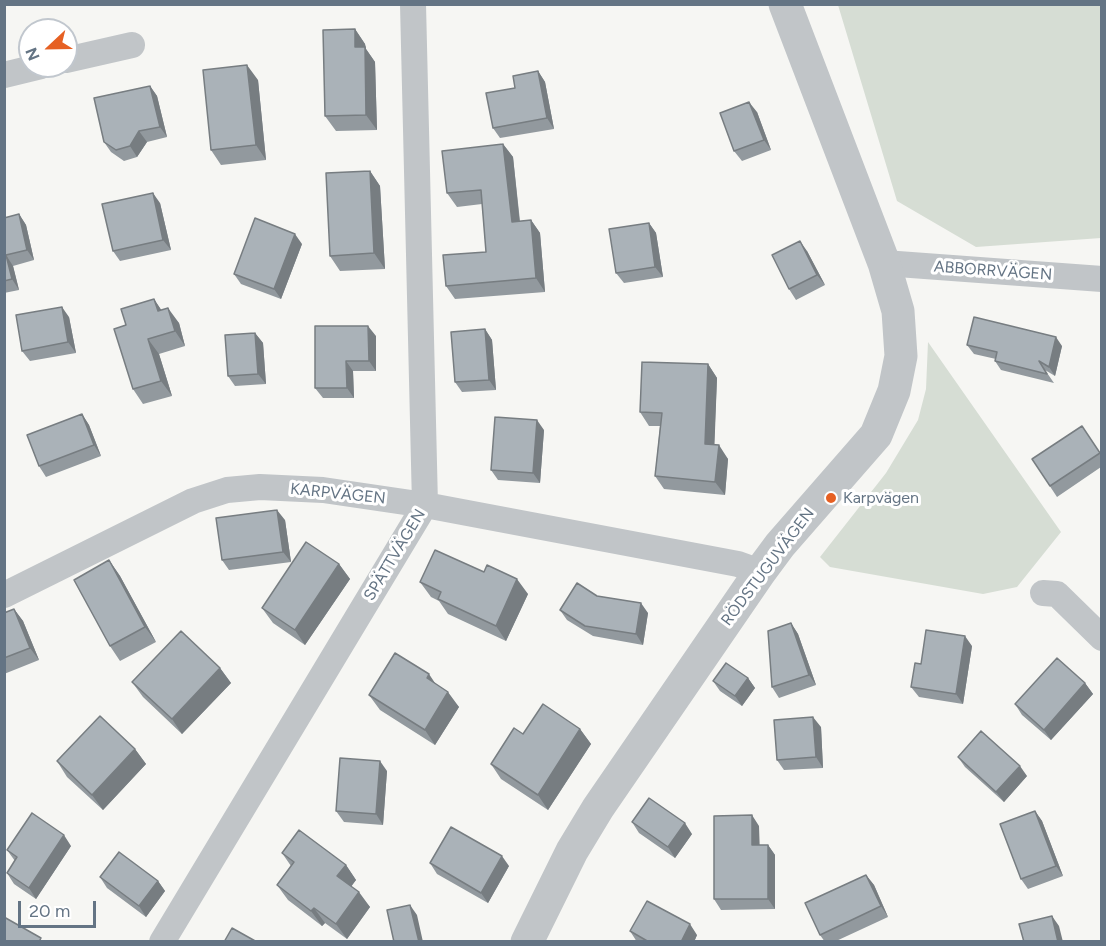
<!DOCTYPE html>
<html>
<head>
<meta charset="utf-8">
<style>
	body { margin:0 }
	#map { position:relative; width:1106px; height:946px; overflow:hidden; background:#f6f6f3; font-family:Figtree,sans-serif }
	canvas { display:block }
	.frame { position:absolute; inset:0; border:6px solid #647484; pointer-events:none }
	.north { position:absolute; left:18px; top:18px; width:60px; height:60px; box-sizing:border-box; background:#fff; border:2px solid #c1c7ce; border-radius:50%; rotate:248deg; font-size:16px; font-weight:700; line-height:24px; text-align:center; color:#647484 }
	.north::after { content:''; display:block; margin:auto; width:21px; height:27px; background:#e66023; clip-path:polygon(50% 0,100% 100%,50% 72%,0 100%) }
	.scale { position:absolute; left:18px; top:901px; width:78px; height:27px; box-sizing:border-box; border:3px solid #647484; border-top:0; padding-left:8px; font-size:18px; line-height:21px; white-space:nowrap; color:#647484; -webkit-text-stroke:4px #fff; paint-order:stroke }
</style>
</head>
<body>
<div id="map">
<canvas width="1106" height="946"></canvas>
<div class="frame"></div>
<div class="north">N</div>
<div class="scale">20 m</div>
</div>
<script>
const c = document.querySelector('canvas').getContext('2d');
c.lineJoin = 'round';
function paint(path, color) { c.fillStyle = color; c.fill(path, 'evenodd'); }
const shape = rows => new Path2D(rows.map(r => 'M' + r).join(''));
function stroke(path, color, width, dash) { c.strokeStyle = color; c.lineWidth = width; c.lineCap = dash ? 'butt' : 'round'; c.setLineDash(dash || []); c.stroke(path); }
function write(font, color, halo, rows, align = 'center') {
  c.font = font + ' Figtree,sans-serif'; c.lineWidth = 6; c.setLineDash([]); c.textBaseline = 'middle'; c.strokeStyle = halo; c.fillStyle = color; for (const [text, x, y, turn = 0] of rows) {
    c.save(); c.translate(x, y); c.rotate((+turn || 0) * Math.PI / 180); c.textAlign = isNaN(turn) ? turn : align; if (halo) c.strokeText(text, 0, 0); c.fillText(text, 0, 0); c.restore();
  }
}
paint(shape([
	[838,5,1101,5,1101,238,976,247,897,201],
	[928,342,1061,532,1017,587,983,594,830,567,820,557,886,473,918,420,926,389]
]), '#d6ddd4');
stroke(shape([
	[66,60,132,45],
	[4,75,41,66],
	[884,263,1102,279],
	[1043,593,1057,594,1102,638],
	[4,595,193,501,227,490,260,487,323,490,425,505,738,564,760,572],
	[162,942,425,505,413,4]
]), '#c1c5c8', 26);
stroke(shape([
	[527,942,572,851,598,808,760,572,780,545,876,435,894,391,901,356,898,311,884,263,785,4]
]), '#c1c5c8', 33);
paint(shape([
	[355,29,365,44,366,49,375,62,377,130,336,131,325,116],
	[538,71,545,82,554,129,500,138,493,128,515,88],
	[258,80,266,160,221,165,211,150],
	[150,86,157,96,167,137,147,142,137,157,124,161,111,152,104,142],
	[757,112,771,150,742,161,734,151],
	[503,144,513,157,520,221,531,220,540,233,545,292,455,299,446,286,486,252,482,204,457,207,447,193],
	[370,171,380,186,385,269,340,271,330,256],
	[160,203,171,250,120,261,113,251],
	[19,214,26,225,34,260,13,266,19,290,4,293,4,218],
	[649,223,656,233,663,277,624,283,616,273],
	[302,244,281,299,241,284,234,274],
	[807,251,825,285,796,300,789,289],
	[154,299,161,310,179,323,185,346,159,354,172,396,143,404,133,389,126,325],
	[69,317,76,353,30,361,22,351],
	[485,329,492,340,496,390,462,392,455,382],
	[255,333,263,343,266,384,235,386,228,376],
	[376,336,376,371,353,371,354,398,323,398,315,388],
	[967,345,1062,346,1055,376,1045,370,1054,383,1001,370,995,361,996,359,974,354],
	[708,364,717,378,714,445,728,459,725,495,664,489,655,476,660,426,649,426,640,412],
	[82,414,89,425,101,456,46,477,39,466],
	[1082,426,1101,455,1101,467,1057,497,1032,459],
	[544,430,540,483,498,480,491,470],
	[285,520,291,562,229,570,222,560],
	[109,560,120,576,156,642,120,661,110,646],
	[339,564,350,579,305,645,273,623,262,608],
	[484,572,528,594,506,641,448,614,439,601,431,597,420,582],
	[597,596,648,613,643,645,593,636,567,620,560,610],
	[14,609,23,621,39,660,4,674,4,613],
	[791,623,798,634,816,685,779,698,772,687],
	[972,646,963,704,919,697,911,687,921,664],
	[220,668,231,683,182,734,143,697,132,682],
	[748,678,755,688,742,706,720,691,713,681],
	[435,683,459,707,435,745,380,710,369,695],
	[1085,683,1093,694,1051,740,1022,715,1015,704],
	[821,727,823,768,784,770,777,760],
	[580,729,591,744,548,810,501,779,491,764,523,734],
	[135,749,146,764,103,810,67,777,57,761],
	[958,757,1027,776,1004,802,965,767],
	[387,771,383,825,344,822,336,811],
	[1035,811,1042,821,1063,876,1028,889,1021,879],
	[632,822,692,834,675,858,639,833],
	[759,826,759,845,768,845,775,855,775,909,721,910,714,899],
	[71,846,36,899,14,884,7,873,15,861,7,850],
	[282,853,346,865,356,880,351,886,370,907,347,939,325,923,322,926,288,900,277,885,291,866],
	[430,863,509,866,488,903,437,874],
	[866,875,874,885,888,917,834,942,825,942,820,935],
	[100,877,158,881,165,891,146,917,107,888],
	[630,931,697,935,694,942,637,942]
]), '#92999e');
paint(shape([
	[355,29,365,44,366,49,375,62,377,130,366,115,355,47],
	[247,65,258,80,266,160,256,145],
	[538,71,545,82,554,129,547,118],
	[150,86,157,96,167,137,160,127],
	[749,102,757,112,771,150,764,140],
	[139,131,147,142,137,157,130,146],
	[503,144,513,157,521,235,512,222],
	[370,171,380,186,385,269,374,253],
	[153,193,160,203,171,250,163,240],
	[19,214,26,225,34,260,27,250],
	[531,220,540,233,545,292,536,278],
	[649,223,656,233,663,277,655,267],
	[295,234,302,244,281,299,274,289],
	[800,241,807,251,825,285,817,275],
	[6,255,13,266,19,290,12,279],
	[154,299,164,314,158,311],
	[62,307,69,317,76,353,68,342],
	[168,308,179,323,185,346,175,331],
	[368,326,376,336,376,371,369,361],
	[485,329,492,340,496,390,489,380],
	[255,333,263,343,266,384,258,374],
	[1056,337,1062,346,1055,376,1049,367],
	[148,339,159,354,172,396,161,381],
	[346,361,353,371,354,398,347,388],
	[708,364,717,378,714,457,705,444],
	[82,414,89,425,101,456,94,445],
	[537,420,544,430,540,483,533,473],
	[719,445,728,459,725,495,715,482],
	[277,510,285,520,291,562,283,552],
	[109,560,120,576,156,642,145,627],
	[339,564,350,579,305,645,295,630],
	[517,579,528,594,506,641,496,626],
	[641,603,648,613,643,645,636,634],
	[14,609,23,621,39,660,30,648],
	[791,623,798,634,816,685,809,675],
	[965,636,972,646,963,704,956,694],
	[220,668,231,683,182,734,172,719],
	[429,674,439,689,427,678],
	[748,678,755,688,742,706,735,696],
	[1085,683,1093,694,1051,740,1044,730],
	[448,692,459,707,435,745,425,730],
	[813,717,821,727,823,768,816,757],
	[580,729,591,744,548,810,538,795],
	[135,749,146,764,103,810,92,795],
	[380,761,387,771,383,825,376,814],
	[1020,766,1027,776,1004,802,996,792],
	[1035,811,1042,821,1063,876,1056,866],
	[752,815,759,826,760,855,752,845],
	[685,823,692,834,675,858,668,847],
	[64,835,71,846,36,899,29,888],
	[768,845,775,855,775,909,768,899],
	[502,856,509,866,488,903,481,893],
	[346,865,356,880,348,891,337,876],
	[866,875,874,885,888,917,881,906],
	[158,881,165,891,146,917,139,906],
	[359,892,370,907,347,939,336,924],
	[410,905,417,915,423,942,419,942],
	[314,908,325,923,322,926,311,911],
	[1052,916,1059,926,1063,942,1058,942],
	[690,924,697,935,694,942,681,942]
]), '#777d81');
const building = shape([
	[355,29,355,47,365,47,366,115,325,116,323,30,355,29],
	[247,65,256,145,211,150,203,70,247,65],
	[538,71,547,118,493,128,486,93,515,88,513,76,538,71],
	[150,86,160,127,139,131,130,146,116,150,104,142,94,98,150,86],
	[749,102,764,140,734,151,720,113,749,102],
	[503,144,512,222,531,220,536,278,446,286,443,255,486,252,481,190,447,193,442,151,503,144],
	[370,171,374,253,330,256,326,173,370,171],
	[153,193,163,240,113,251,102,204,153,193],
	[19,214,27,250,6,255,12,279,4,281,4,218,19,214],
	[255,218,295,234,274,289,234,274,255,218],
	[649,223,655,267,616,273,609,229,649,223],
	[800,241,817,275,789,289,772,255,800,241],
	[154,299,158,311,168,308,175,331,148,339,161,381,133,389,114,329,126,325,121,309,154,299],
	[62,307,68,342,22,351,16,315,62,307],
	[974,317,1056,337,1049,367,1039,361,1047,374,995,361,997,352,967,345,974,317],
	[315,326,368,326,369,361,346,361,347,388,315,388,315,326],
	[485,329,489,380,455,382,451,332,485,329],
	[255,333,258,374,228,376,225,335,255,333],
	[642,362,708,364,705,444,719,445,715,482,655,476,662,413,640,412,642,362],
	[82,414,94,445,39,466,27,435,82,414],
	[495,417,537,420,533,473,491,470,495,417],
	[1082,426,1100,453,1050,486,1032,459,1082,426],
	[277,510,283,552,222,560,216,518,277,510],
	[306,542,339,564,295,630,262,608,306,542],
	[435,550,484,572,487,565,517,579,496,626,438,599,441,592,420,582,435,550],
	[109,560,145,627,110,646,74,580,109,560],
	[577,583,597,596,641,603,636,634,585,626,560,610,577,583],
	[14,609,30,648,4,658,4,613,14,609],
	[791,623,809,675,772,687,768,631,791,623],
	[926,630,965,636,956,694,911,687,915,663,921,664,926,630],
	[181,631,220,668,172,719,132,682,181,631],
	[395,653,429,674,427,678,448,692,425,730,369,695,395,653],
	[1057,658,1085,683,1044,730,1015,704,1057,658],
	[726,663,748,678,735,696,713,681,726,663],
	[543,704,580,729,538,795,491,764,514,728,523,734,543,704],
	[100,716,135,749,92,795,57,761,100,716],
	[813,717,816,757,777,760,774,720,813,717],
	[981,731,1020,766,996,792,958,757,981,731],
	[340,758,380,761,376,814,336,811,340,758],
	[649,798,685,823,668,847,632,822,649,798],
	[1035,811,1056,866,1021,879,1000,824,1035,811],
	[32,813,64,835,29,888,7,873,17,857,7,850,32,813],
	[752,815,752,845,768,845,768,899,714,899,714,816,752,815],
	[451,827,502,856,481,893,430,863,451,827],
	[299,830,346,865,337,876,359,892,336,924,314,908,311,911,277,885,294,862,282,853,299,830],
	[119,852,158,881,139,906,100,877,119,852],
	[866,875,881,906,820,935,805,903,866,875],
	[647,901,690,924,681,942,649,942,630,931,647,901],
	[410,905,419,942,394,942,387,910,410,905],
	[1052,916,1058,942,1024,942,1019,924,1052,916],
	[4,917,41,938,39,942,4,942,4,917],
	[232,928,257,942,224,942,232,928]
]);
paint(building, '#aab2b8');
stroke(building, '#777d81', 1.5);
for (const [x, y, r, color] of [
	[831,498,6,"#e66023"]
]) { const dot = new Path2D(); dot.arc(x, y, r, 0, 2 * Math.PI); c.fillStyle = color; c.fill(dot); stroke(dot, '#fff', 2); }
write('16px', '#647484', '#fff', [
	["ABBORRVÄGEN",993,271,4],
	["KARPVÄGEN",338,494,6],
	["SPÄTTVÄGEN",395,555,-59],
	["RÖDSTUGUVÄGEN",768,567,-53]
]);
write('16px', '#647484', '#fff', [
	["Karpvägen",843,498]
], 'left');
</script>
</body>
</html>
